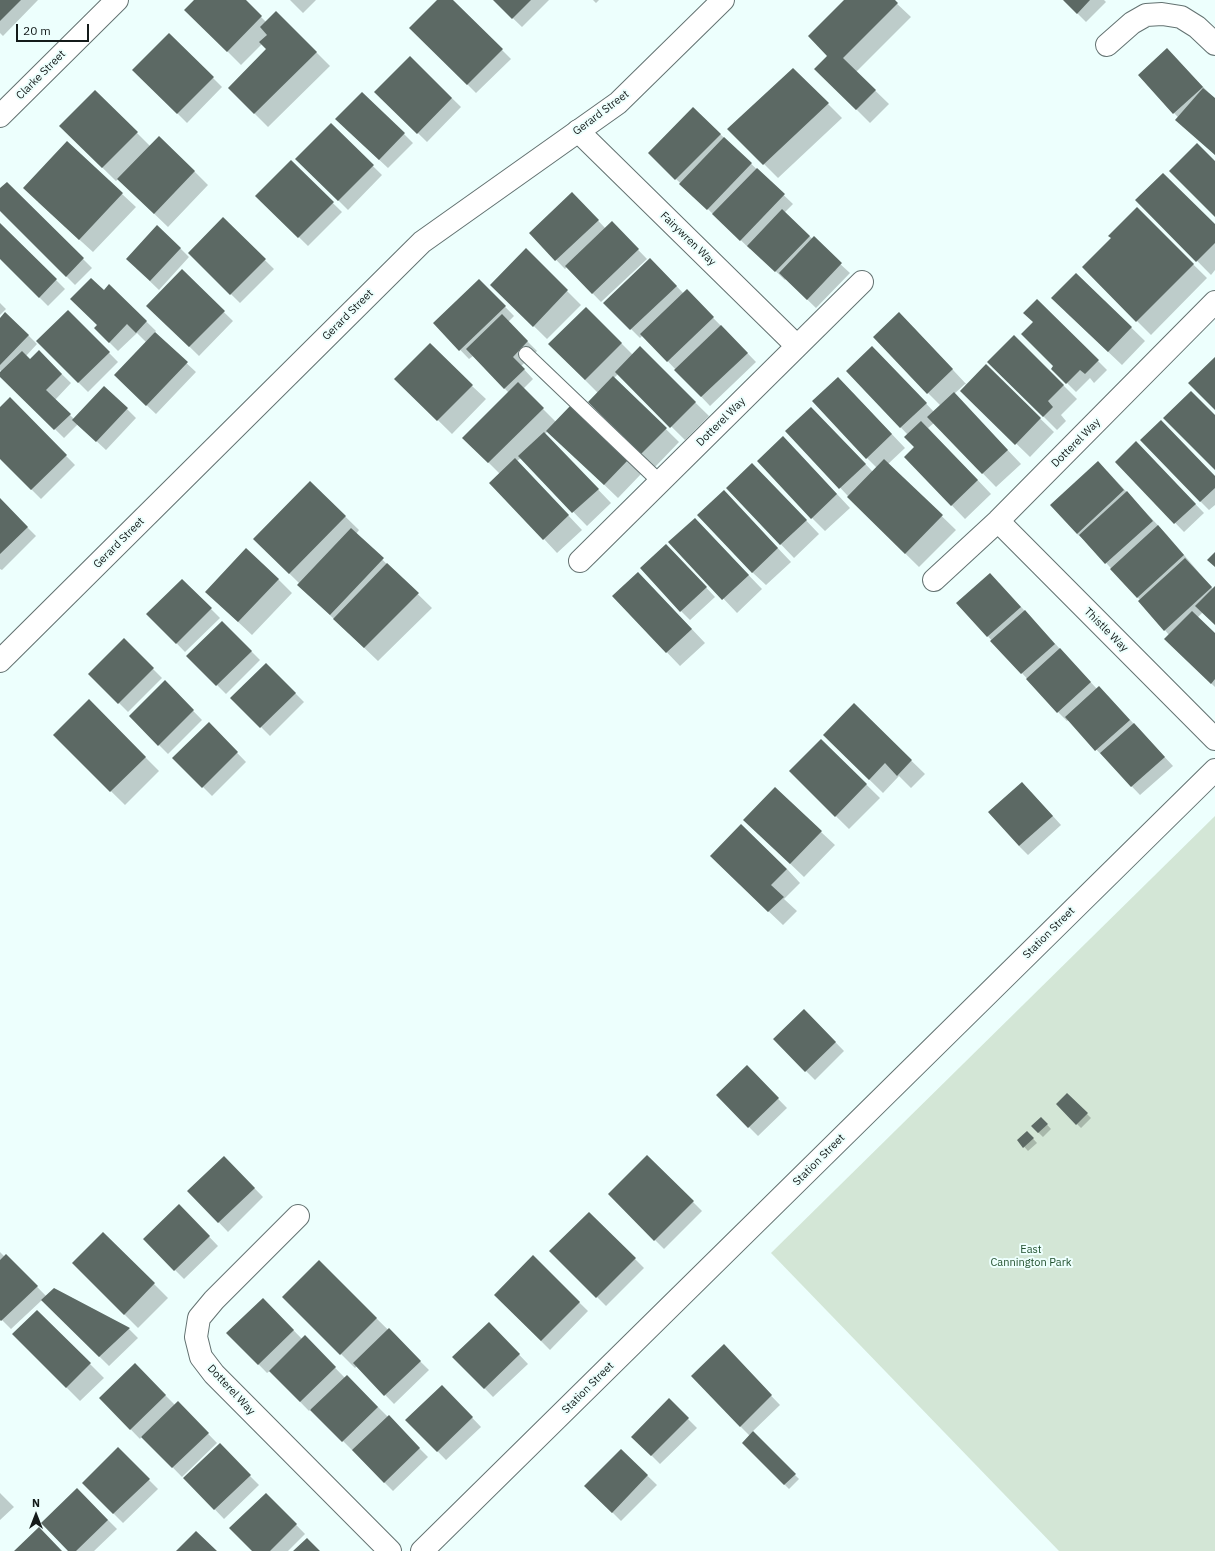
<!DOCTYPE html>
<html>
<head>
<meta charset="utf-8">
<style>
	body { margin:0 }
	#map { position:relative; width:1215px; height:1551px; overflow:hidden; background:#edfffd; font-family:"IBM Plex Sans",sans-serif }
	canvas { display:block }
	.north { position:absolute; left:16px; top:1495px; width:40px; height:40px; -webkit-text-stroke:3px #edfffd; paint-order:stroke; rotate:0deg; font-size:11px; font-weight:700; line-height:16px; text-align:center; color:#141b1a }
	.north::after { content:''; display:block; margin:auto; width:14px; height:18px; background:#141b1a; clip-path:polygon(50% 0,100% 100%,50% 72%,0 100%) }
	.scale { position:absolute; left:16px; top:24px; width:73px; height:18px; box-sizing:border-box; border:2px solid #141b1a; border-top:0; padding-left:5px; font-size:12px; line-height:14px; white-space:nowrap; color:#141b1a; -webkit-text-stroke:3px #edfffd; paint-order:stroke }
</style>
</head>
<body>
<div id="map">
<canvas width="1215" height="1551"></canvas>
<div class="north">N</div>
<div class="scale">20 m</div>
</div>
<script>
const c = document.querySelector('canvas').getContext('2d');
c.lineJoin = 'round';
function paint(path, color) { c.fillStyle = color; c.fill(path, 'evenodd'); }
const shape = rows => new Path2D(rows.map(r => 'M' + r).join(''));
function stroke(path, color, width, dash) { c.strokeStyle = color; c.lineWidth = width; c.lineCap = dash ? 'butt' : 'round'; c.setLineDash(dash || []); c.stroke(path); }
function write(font, color, halo, rows, align = 'center') {
  c.font = font + ' "IBM Plex Sans",sans-serif'; c.lineWidth = 4; c.setLineDash([]); c.textBaseline = 'middle'; c.strokeStyle = halo; c.fillStyle = color; for (const [text, x, y, turn = 0] of rows) {
    c.save(); c.translate(x, y); c.rotate((+turn || 0) * Math.PI / 180); c.textAlign = isNaN(turn) ? turn : align; if (halo) c.strokeText(text, 0, 0); c.fillText(text, 0, 0); c.restore();
  }
}
paint(shape([
	[1215,816,1215,1551,1059,1551,771,1253]
]), '#d3e6d6');
paint(shape([
	[0,0,38,0,3,36,0,33],
	[196,0,244,0,266,22,276,12,330,66,268,127,229,88,268,50,262,44,241,65,186,10],
	[290,0,316,0,303,13],
	[439,0,452,0,511,59,476,93,411,28],
	[494,0,549,0,522,27],
	[593,0,599,0,596,3],
	[845,0,893,0,911,17,856,72,889,104,870,123,816,69,829,56],
	[1064,0,1104,0,1106,2,1086,22],
	[169,34,222,87,187,123,134,70],
	[410,57,461,107,427,142,376,92],
	[1176,59,1215,99,1215,155,1174,113,1139,75],
	[793,69,842,118,778,178,729,129],
	[95,91,150,146,194,171,208,185,168,227,118,179,116,181,60,126],
	[693,108,793,204,784,213,850,273,816,308,786,279,785,280,751,248,750,249,658,162],
	[331,125,382,175,348,210,297,159],
	[345,128,404,134,413,143,388,168],
	[291,162,342,212,308,246,266,205],
	[7,183,92,268,75,285,0,210,0,190],
	[572,193,606,229,612,223,647,259,601,302,567,267,565,269,530,233],
	[122,194,136,207,93,252,38,202],
	[1137,200,1215,226,1215,270,1211,275],
	[1137,209,1207,278,1151,335,1083,267,1112,238],
	[223,219,274,269,240,303,189,253],
	[0,224,65,289,48,306,0,258],
	[180,248,189,257,159,290,136,268],
	[526,250,581,305,547,339,492,285],
	[659,268,684,294,687,291,756,362,710,406,643,335,640,338,605,303],
	[182,271,233,321,199,356,148,306],
	[1076,274,1145,341,1122,365,1066,312],
	[479,280,514,316,508,322,537,351,521,366,533,379,523,389,556,422,571,406,642,473,618,498,548,431,545,434,611,503,587,526,521,458,517,461,582,530,557,553,544,539,500,474,464,438,509,393,473,356,469,359,434,323],
	[109,285,156,331,154,333,196,372,156,414,124,384,146,342,137,333,118,351,95,328,98,325,104,291],
	[1037,300,1107,370,1094,383,1090,378,1076,392,1053,369,1055,366,1034,323],
	[0,303,6,309,0,315],
	[586,308,633,355,640,348,709,416,685,440,618,374,614,378,679,442,655,467,603,415,598,393,549,344],
	[68,311,118,362,88,392,37,341],
	[0,319,28,335,37,344,26,356,30,361,39,352,71,383,55,400,74,419,127,409,136,418,106,450,78,424,64,438,0,375,2,372,0,370],
	[913,327,967,385,986,366,1054,432,1030,457,962,391,967,385,965,384,954,394,1021,464,996,487,934,423,928,428,991,494,965,519,905,457,915,447,908,435,847,371,886,361,934,412,941,406,928,393],
	[1014,336,1077,399,1061,415,1066,421,1057,430,989,362],
	[396,379,472,386,486,399,452,434],
	[852,392,905,448,888,464,956,530,919,567,862,511,787,431,825,422,873,472,877,468,867,458],
	[10,399,75,465,41,499,0,458,0,409],
	[797,451,850,508,825,531,812,518],
	[1145,452,1204,513,1184,532,1116,462],
	[1107,471,1167,535,1213,589,1215,588,1215,624,1203,612,1197,618,1215,635,1215,687,1174,648,1169,635,1140,600,1087,542,1077,534],
	[1215,477,1215,505,1209,510,1200,501],
	[766,478,819,534,794,558,727,488],
	[310,482,359,530,356,534,432,608,378,661,312,598,299,583,254,539],
	[0,500,36,536,2,570,0,569],
	[737,505,791,562,766,585,752,572],
	[708,533,762,589,737,613,670,542],
	[675,554,715,597,690,620,681,611],
	[278,579,292,593,252,635,220,605],
	[182,580,220,618,185,652,148,614],
	[999,583,1097,689,1108,696,1173,766,1140,795,1068,720,1067,721,1058,712,957,603],
	[652,587,705,643,680,666,613,596],
	[222,622,260,660,226,694,188,656],
	[124,640,162,678,128,712,90,674],
	[266,664,304,702,270,736,232,698],
	[165,682,202,720,168,754,130,716],
	[89,701,159,771,125,805,54,735],
	[854,705,925,774,911,788,899,776,883,793,824,735],
	[209,724,246,762,212,796,174,758],
	[821,740,880,798,849,829,790,771],
	[1031,792,1061,825,1028,855,1019,846],
	[821,832,835,845,804,877,758,833],
	[787,869,800,883,784,899,797,911,783,925,725,870],
	[804,1010,844,1051,815,1080,774,1039],
	[747,1067,787,1108,758,1136,717,1095],
	[1067,1094,1091,1118,1081,1128,1057,1104],
	[1041,1118,1051,1129,1043,1137,1032,1126],
	[1027,1132,1037,1143,1028,1151,1018,1140],
	[647,1156,702,1211,664,1249,609,1194],
	[224,1157,263,1197,228,1232,189,1191],
	[179,1205,218,1246,184,1279,144,1239],
	[589,1213,644,1268,606,1306,551,1251],
	[103,1233,168,1298,138,1328,73,1263],
	[0,1252,5,1257,6,1255,46,1296,54,1289,129,1329,138,1338,109,1366,42,1300,11,1329,0,1318],
	[533,1257,588,1311,550,1350,495,1295],
	[319,1262,429,1370,394,1404,357,1366,355,1368,284,1297],
	[263,1299,302,1339,305,1337,345,1378,347,1376,428,1457,393,1491,311,1409,309,1411,270,1371,267,1373,228,1333],
	[37,1311,104,1378,80,1401,13,1334],
	[489,1323,528,1364,493,1397,454,1357],
	[732,1355,780,1405,752,1432,799,1479,789,1489,743,1443,750,1436,740,1426],
	[135,1365,175,1405,178,1403,217,1443,182,1477,142,1436,140,1439,100,1398],
	[442,1386,481,1427,446,1460,407,1420],
	[669,1400,697,1428,660,1464,633,1437],
	[219,1445,259,1485,224,1519,185,1478],
	[118,1449,158,1489,123,1523,83,1483],
	[621,1450,657,1485,621,1521,586,1486],
	[77,1489,117,1529,94,1551,69,1551],
	[0,1493,14,1507,0,1520],
	[266,1494,305,1534,288,1551,253,1551]
]), '#0003');
paint(shape([
	[0,0,21,0,0,21],
	[194,0,246,0,262,16,227,52,184,10],
	[437,0,453,0,503,49,467,85,409,28],
	[493,0,531,0,512,19],
	[844,0,895,0,898,3,843,58,876,90,856,110,814,69,827,56,808,36],
	[1063,0,1090,0,1077,14],
	[276,11,317,52,254,114,228,88,266,49,259,42,267,35,260,27],
	[169,33,214,77,177,114,132,70],
	[1167,48,1203,87,1173,114,1138,75],
	[410,56,452,98,417,134,374,92],
	[793,68,829,103,763,165,727,129],
	[1203,88,1215,98,1215,155,1175,120],
	[95,90,138,132,102,168,59,126],
	[362,92,405,133,379,160,335,119],
	[693,107,721,134,675,180,648,153],
	[331,123,374,165,338,201,295,159],
	[159,136,195,171,154,214,117,179],
	[724,137,752,163,707,210,679,184],
	[67,141,123,193,79,240,23,188],
	[1197,143,1215,161,1215,217,1169,171],
	[291,160,334,202,298,238,255,196],
	[757,168,785,194,740,241,712,214],
	[1163,173,1215,224,1215,243,1196,262,1135,200],
	[7,182,84,258,66,277,0,211,0,188],
	[572,192,599,220,555,261,529,233],
	[1137,207,1194,264,1136,322,1082,267,1111,238,1108,236],
	[782,209,810,236,775,272,747,246],
	[223,217,266,259,230,295,188,253],
	[612,221,639,249,592,294,565,266],
	[0,223,57,279,39,298,0,259],
	[157,225,181,248,150,281,126,259],
	[814,236,842,263,807,300,779,273],
	[526,248,568,290,533,327,490,285],
	[650,258,677,286,630,330,603,303],
	[182,269,225,311,189,347,146,306],
	[1076,273,1132,327,1108,352,1051,298],
	[91,278,104,290,109,284,147,321,136,333,127,324,109,343,94,328,97,325,70,299],
	[479,279,506,306,459,351,433,323],
	[687,289,714,317,667,362,640,334],
	[1037,299,1099,360,1085,374,1080,370,1066,384,1051,369,1053,366,1021,334,1033,322,1023,313],
	[586,307,622,343,585,380,548,344],
	[68,310,110,352,78,383,36,341],
	[5,312,29,335,0,365,0,318],
	[899,312,953,369,927,394,873,337],
	[502,314,528,341,513,357,525,369,504,389,466,349],
	[721,325,748,353,701,397,674,370],
	[155,332,188,362,146,406,114,375],
	[1014,335,1064,385,1048,401,1053,407,1043,417,987,362],
	[430,343,473,385,437,421,394,379],
	[640,346,696,402,670,428,615,372],
	[872,346,927,403,900,428,846,371],
	[39,350,62,374,46,390,71,414,54,430,0,377,0,372,22,351,30,359],
	[1215,357,1215,410,1188,383],
	[986,364,1041,418,1015,445,960,391],
	[613,376,667,428,641,454,588,402],
	[838,377,892,434,866,459,812,401],
	[518,382,544,408,488,463,462,438],
	[104,386,128,408,96,442,72,420],
	[1191,391,1215,415,1215,470,1163,418],
	[954,392,1008,450,982,474,927,417],
	[10,397,67,455,31,490,0,459,0,407],
	[571,405,629,459,604,485,546,431],
	[811,407,866,464,839,489,785,431],
	[1161,420,1215,476,1215,488,1200,502,1140,440],
	[921,421,978,480,951,506,904,457,914,447,904,437],
	[544,432,599,489,572,513,518,456],
	[783,436,837,494,811,519,757,461],
	[1136,441,1196,504,1174,524,1115,462],
	[515,458,569,515,543,540,489,483],
	[884,459,943,515,905,554,847,497],
	[1098,461,1124,490,1077,534,1050,505],
	[752,463,807,520,780,545,726,488],
	[310,481,346,516,289,574,253,539],
	[724,490,778,548,752,573,697,515],
	[1127,491,1153,521,1105,564,1079,535],
	[0,498,28,527,0,554],
	[695,518,749,575,722,600,668,542],
	[1158,525,1184,555,1137,598,1110,569],
	[351,528,384,558,330,615,297,585],
	[666,544,707,587,680,612,640,568],
	[246,548,279,579,238,622,205,592],
	[1215,552,1215,567,1207,560],
	[1185,558,1212,587,1164,631,1138,601],
	[387,563,419,593,364,648,333,619],
	[638,572,692,629,666,653,612,596],
	[990,573,1021,607,987,637,956,603],
	[182,579,212,608,176,644,146,614],
	[1215,586,1215,625,1195,606],
	[1025,610,1055,644,1021,674,990,641],
	[1192,611,1215,633,1215,679,1211,684,1164,639],
	[222,621,252,651,216,686,186,656],
	[124,638,154,668,118,704,88,674],
	[1060,648,1091,682,1057,713,1026,679],
	[266,663,296,693,260,728,230,698],
	[165,680,194,710,158,746,129,716],
	[1099,686,1130,720,1095,751,1065,717],
	[89,699,146,757,110,792,53,735],
	[854,703,912,760,897,776,885,763,869,780,823,735],
	[209,722,238,752,202,788,172,758],
	[1134,723,1165,757,1131,787,1100,753],
	[821,739,867,784,835,817,789,771],
	[1022,782,1053,816,1019,846,988,812],
	[775,787,822,831,790,864,743,820],
	[741,824,787,869,771,885,784,897,768,912,710,856],
	[804,1009,836,1042,805,1072,773,1039],
	[747,1065,779,1098,748,1128,716,1095],
	[1067,1093,1088,1113,1076,1125,1056,1104],
	[1041,1117,1048,1124,1038,1133,1031,1126],
	[1027,1131,1034,1138,1023,1148,1017,1140],
	[647,1155,694,1201,654,1241,608,1194],
	[224,1156,255,1188,218,1223,187,1191],
	[179,1204,210,1236,174,1271,143,1239],
	[589,1212,636,1258,596,1298,549,1251],
	[103,1232,155,1283,124,1315,72,1263],
	[6,1254,38,1286,1,1321,0,1320,0,1260],
	[533,1255,580,1302,541,1341,494,1295],
	[319,1260,377,1318,340,1355,282,1297],
	[54,1288,130,1328,99,1357,41,1300],
	[263,1298,294,1330,258,1365,226,1333],
	[37,1310,91,1363,66,1388,12,1334],
	[489,1322,520,1354,484,1389,452,1357],
	[389,1328,421,1361,384,1396,353,1363],
	[305,1335,336,1367,300,1402,269,1371],
	[724,1344,772,1395,740,1427,691,1376],
	[135,1363,166,1395,130,1430,99,1398],
	[347,1375,378,1407,342,1442,310,1410],
	[442,1385,473,1417,437,1452,405,1420],
	[669,1398,689,1418,651,1456,631,1437],
	[178,1401,209,1433,172,1468,141,1437],
	[389,1415,420,1448,384,1483,352,1450],
	[753,1431,796,1474,784,1485,742,1443],
	[220,1443,251,1475,214,1510,183,1478],
	[118,1447,150,1479,113,1514,82,1483],
	[621,1449,648,1475,612,1513,584,1486],
	[77,1488,108,1520,76,1551,68,1551,41,1523],
	[266,1493,297,1524,270,1551,252,1551,229,1528],
	[39,1527,62,1551,14,1551],
	[196,1531,217,1551,176,1551],
	[307,1538,320,1551,293,1551]
]), '#5c6964');
const lane = shape([
	[526,354,660,482]
]);
const street = shape([
	[1107,45,1132,23,1146,15,1162,14,1181,17,1197,27,1215,44],
	[0,116,117,0],
	[578,131,797,346],
	[998,521,1215,739],
	[580,561,862,282],
	[934,580,998,521,1215,302],
	[298,1216,214,1300,199,1318,196,1337,201,1357,214,1374,390,1551],
	[422,1551,1215,770]
]);
const secondary = shape([
	[0,661,422,242,618,103,723,0]
]);
stroke(lane, '#637271', 16);
stroke(street, '#637271', 24);
stroke(secondary, '#637271', 24);
stroke(lane, '#fff', 14);
stroke(street, '#fff', 22);
stroke(secondary, '#fff', 22);
write('11px', '#141b1a', '#edfffd', [
	["Clarke Street",41,75,-45],
	["Gerard Street",601,113,-37],
	["Fairywren Way",688,239,44],
	["Gerard Street",348,315,-45],
	["Dotterel Way",721,422,-45],
	["Dotterel Way",1076,443,-45],
	["Gerard Street",119,543,-45],
	["Thistle Way",1106,630,45],
	["Station Street",1049,933,-45],
	["Station Street",819,1160,-45],
	["Station Street",588,1388,-45],
	["Dotterel Way",231,1390,47]
]);
write('11px', '#20502d', '#edfffd', [
	["East",1031,1250],
	["Cannington Park",1031,1263]
]);
</script>
</body>
</html>
